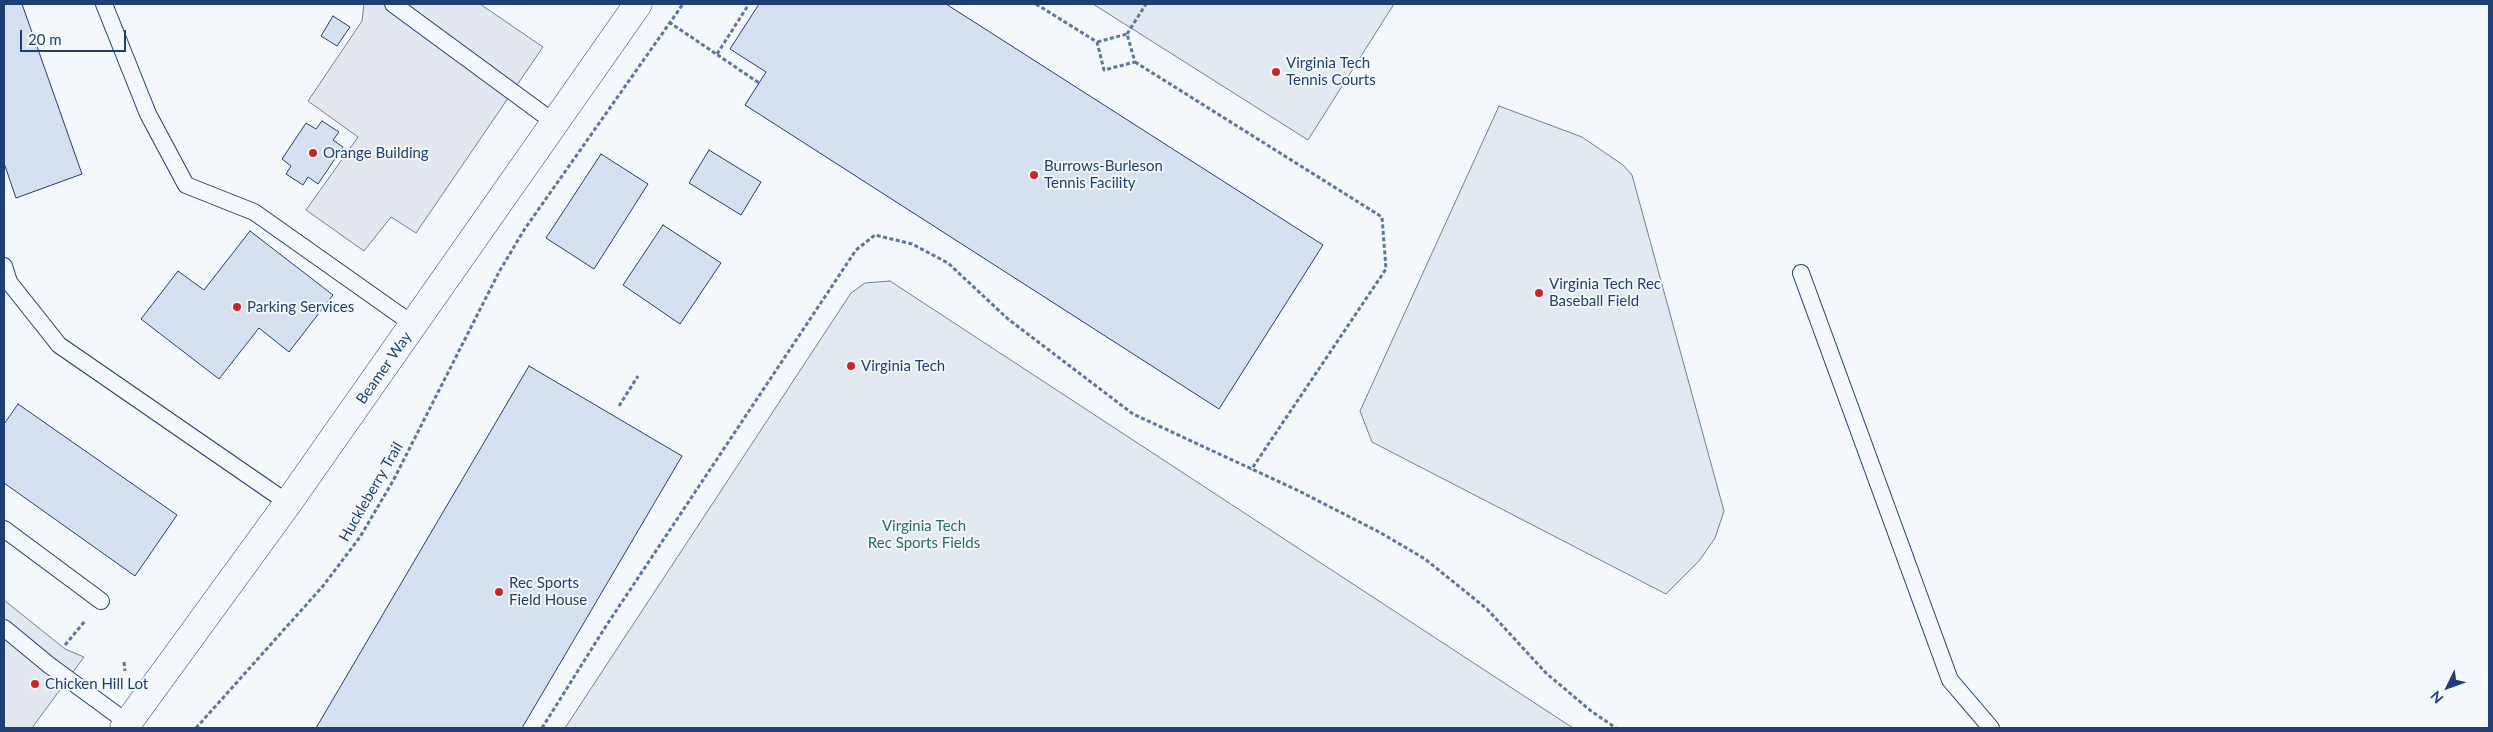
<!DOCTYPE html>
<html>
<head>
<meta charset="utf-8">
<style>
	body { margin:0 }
	#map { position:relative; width:2493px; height:732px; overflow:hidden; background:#f4f7fb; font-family:Lato,sans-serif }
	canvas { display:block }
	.frame { position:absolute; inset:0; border:5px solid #1d3f73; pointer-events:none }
	.north { position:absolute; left:2423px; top:662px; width:50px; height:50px; -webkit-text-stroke:4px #f4f7fb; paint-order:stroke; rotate:228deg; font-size:14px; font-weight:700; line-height:20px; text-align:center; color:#1d3f73 }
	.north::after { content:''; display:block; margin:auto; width:18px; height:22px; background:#1d3f73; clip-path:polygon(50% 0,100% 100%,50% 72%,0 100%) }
	.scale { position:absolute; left:20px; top:30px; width:106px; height:22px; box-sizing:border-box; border:2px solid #1d3f73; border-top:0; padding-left:6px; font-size:15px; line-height:18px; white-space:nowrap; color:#1d3f73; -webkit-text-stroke:4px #f4f7fb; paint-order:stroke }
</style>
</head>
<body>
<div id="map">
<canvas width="2493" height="732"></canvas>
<div class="frame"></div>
<div class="north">N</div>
<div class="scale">20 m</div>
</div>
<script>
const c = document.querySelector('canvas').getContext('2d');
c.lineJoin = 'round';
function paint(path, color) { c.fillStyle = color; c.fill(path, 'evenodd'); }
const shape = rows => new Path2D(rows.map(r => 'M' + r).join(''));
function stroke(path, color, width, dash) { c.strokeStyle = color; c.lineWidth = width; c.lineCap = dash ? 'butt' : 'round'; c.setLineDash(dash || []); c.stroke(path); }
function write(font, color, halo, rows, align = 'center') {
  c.font = font + ' Lato,sans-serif'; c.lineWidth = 4; c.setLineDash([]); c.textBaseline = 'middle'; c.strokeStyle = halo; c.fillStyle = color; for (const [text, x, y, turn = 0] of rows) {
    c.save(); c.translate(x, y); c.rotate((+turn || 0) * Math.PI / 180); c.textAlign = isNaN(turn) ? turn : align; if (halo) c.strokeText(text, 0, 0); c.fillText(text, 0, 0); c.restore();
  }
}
const green = shape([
	[1093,4,1394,4,1308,140,1093,4],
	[1499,106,1582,137,1623,165,1632,175,1724,511,1715,538,1699,561,1666,594,1372,442,1360,411,1499,106],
	[890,281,1573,728,565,728,851,293,865,283,890,281]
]);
paint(green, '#e3e9f0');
stroke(green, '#687fa3', 1);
const parking = shape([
	[364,4,480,4,543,47,416,233,391,217,364,251,306,210,358,137,308,101,362,21,364,4],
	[4,600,65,649,84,657,32,728,4,728,4,600]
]);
paint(parking, '#e3e8f0');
stroke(parking, '#687fa3', 1);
const building = shape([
	[4,4,22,4,82,174,16,198,4,163,4,4],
	[759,4,946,4,1323,245,1219,409,745,105,766,72,730,49,759,4],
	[333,16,350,27,337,46,321,36,333,16],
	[322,121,339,132,333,140,343,147,318,184,308,177,303,185,286,174,291,166,282,159,306,123,316,129,322,121],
	[709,150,761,182,741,215,689,183,709,150],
	[601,154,648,184,594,269,546,238,601,154],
	[663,225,721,263,680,324,623,285,663,225],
	[250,231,333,295,289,352,259,328,219,379,141,319,178,271,204,290,250,231],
	[529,366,682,456,522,728,316,728,529,366],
	[18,404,177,515,135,576,4,483,4,424,18,404]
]);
paint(building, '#d5e0f0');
stroke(building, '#1d3f73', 1);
const service = shape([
	[104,4,148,114,186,185,254,212,414,325],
	[393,4,555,123],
	[4,266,9,282,59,345,288,503],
	[1801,273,1950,680,1991,728],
	[4,529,101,601],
	[4,628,49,665,128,723]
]);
const minor = shape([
	[124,728,288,503,638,4]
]);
stroke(service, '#1d3f73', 18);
stroke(minor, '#1d3f73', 29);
stroke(shape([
	[1036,4,1097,42,1104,70,1135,62,1127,34,1097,42],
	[669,22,759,83],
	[1127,34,1146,4],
	[717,54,749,4],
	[1135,62,1382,217,1386,269,1251,470],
	[619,406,638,376],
	[65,645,85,621],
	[124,662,125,671],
	[196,728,323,586,360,537,393,481,499,272,524,230,683,4],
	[542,728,606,626,856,250,875,235,912,244,948,263,1008,319,1133,414,1297,490,1381,533,1425,559,1487,609,1546,673,1591,711,1616,728]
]), '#5e769c', 3, [4, 2.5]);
stroke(service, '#f4f7fb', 16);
stroke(minor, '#f4f7fb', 28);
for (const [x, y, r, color] of [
	[1276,72,5,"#c62828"],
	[313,153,5,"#c62828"],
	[1034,175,5,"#c62828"],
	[1539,293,5,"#c62828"],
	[237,307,5,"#c62828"],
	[851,366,5,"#c62828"],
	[499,592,5,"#c62828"],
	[35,684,5,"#c62828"]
]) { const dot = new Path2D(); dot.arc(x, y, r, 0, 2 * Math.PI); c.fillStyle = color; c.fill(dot); stroke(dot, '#f4f7fb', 2); }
write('15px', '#1d3f73', '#f4f7fb', [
	["Virginia Tech",1286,63],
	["Tennis Courts",1286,80],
	["Orange Building",323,153],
	["Burrows-Burleson",1044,166],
	["Tennis Facility",1044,183],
	["Virginia Tech Rec",1549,284],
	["Baseball Field",1549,301],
	["Parking Services",247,307],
	["Virginia Tech",861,366],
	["Rec Sports",509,583],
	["Field House",509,600],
	["Chicken Hill Lot",45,684]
], 'left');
write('15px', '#1d3f73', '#f4f7fb', [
	["Beamer Way",384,368,-55],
	["Huckleberry Trail",371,492,-60]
]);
write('15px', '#2c6c60', '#f4f7fb', [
	["Virginia Tech",924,526],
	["Rec Sports Fields",924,543]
]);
</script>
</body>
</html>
